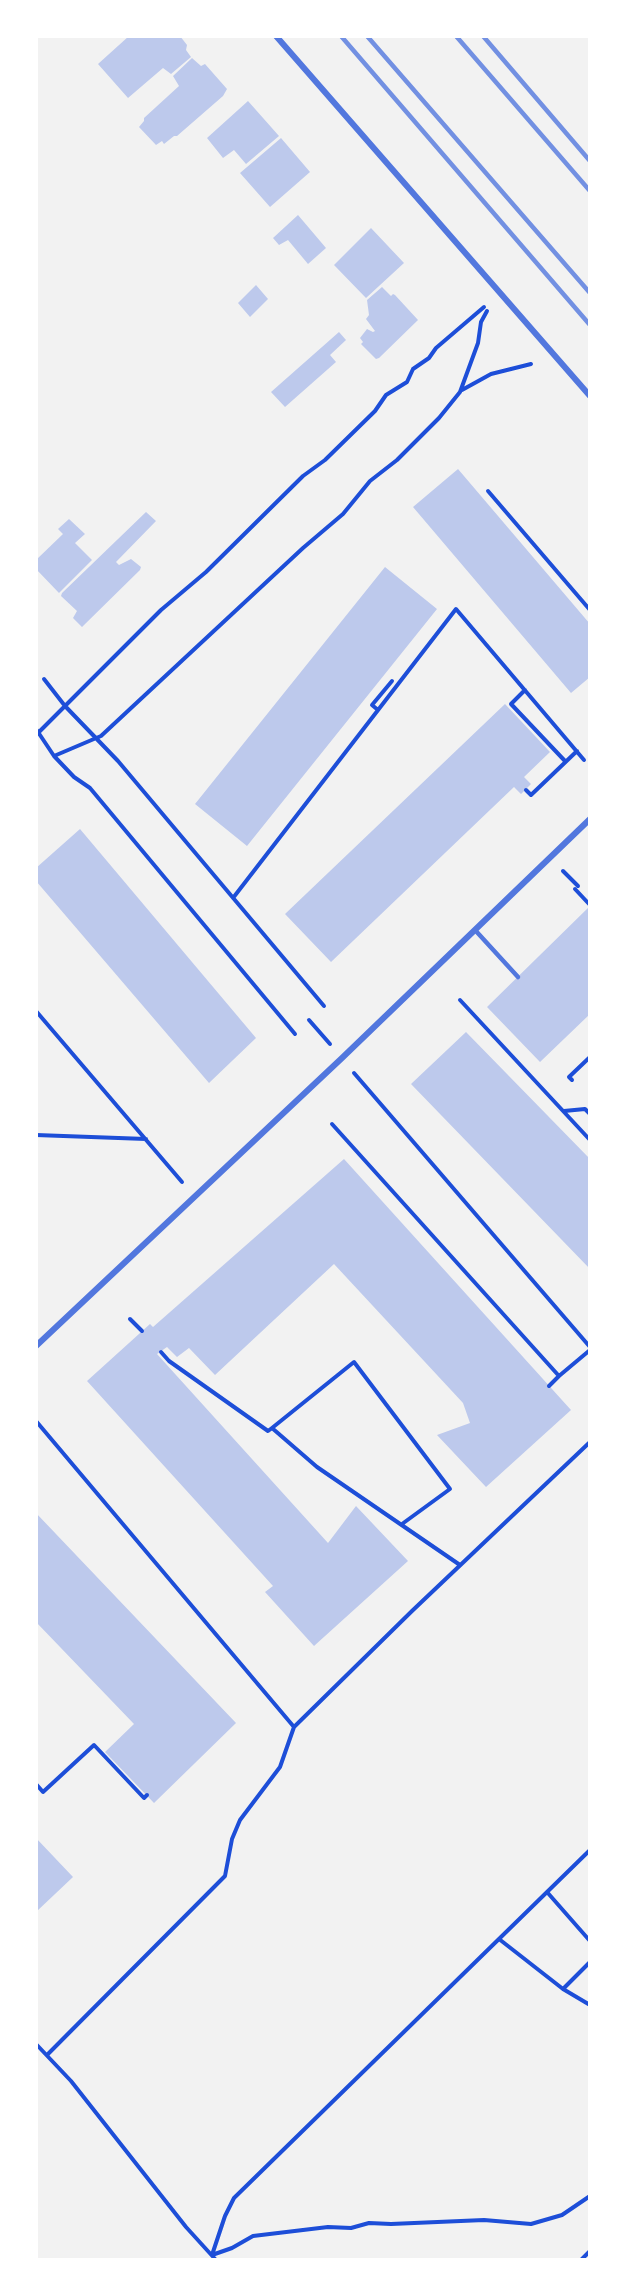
<!DOCTYPE html>
<html>
<head>
<meta charset="utf-8">
<style>
	body { margin:0 }
	#map { position:relative; width:626px; height:2296px; overflow:hidden; background:#f2f2f2; font-family:"PT Sans Narrow",sans-serif }
	canvas { display:block }
	.frame { position:absolute; inset:0; border:38px solid #fff; pointer-events:none }
</style>
</head>
<body>
<div id="map">
<canvas width="626" height="2296"></canvas>
<div class="frame"></div>
</div>
<script>
const c = document.querySelector('canvas').getContext('2d');
c.lineJoin = 'round';
function paint(path, color) { c.fillStyle = color; c.fill(path, 'evenodd'); }
const shape = rows => new Path2D(rows.map(r => 'M' + r).join(''));
function stroke(path, color, width, dash) { c.strokeStyle = color; c.lineWidth = width; c.lineCap = dash ? 'butt' : 'round'; c.setLineDash(dash || []); c.stroke(path); }
paint(shape([
	[129,36,180,36,187,45,186,50,191,57,171,74,163,68,128,98,98,64],
	[192,58,201,66,205,64,227,89,223,96,177,136,174,136,164,144,162,141,156,145,139,127,144,121,144,118,179,86,173,76],
	[248,101,279,136,246,164,234,150,223,158,207,138],
	[281,138,310,172,270,207,240,173],
	[298,215,326,248,308,264,288,240,279,245,273,238],
	[371,228,404,263,366,298,334,265],
	[256,285,268,299,250,317,238,303],
	[382,287,391,296,393,294,395,295,418,320,379,358,376,359,361,344,363,342,360,338,367,329,373,332,375,331,366,319,369,315,367,300],
	[339,332,346,340,330,355,336,362,285,407,271,392],
	[458,469,590,624,590,677,571,693,413,507],
	[146,512,156,521,116,562,119,565,131,559,141,567,140,570,82,627,73,618,77,611,61,596,62,593],
	[69,519,85,534,75,543,92,560,59,593,36,569,36,560,63,534,58,529],
	[385,567,437,609,247,846,195,804],
	[505,704,550,752,524,777,531,784,521,794,514,787,331,962,285,914],
	[80,829,256,1038,209,1083,36,881,36,868],
	[590,906,590,1014,540,1062,487,1007],
	[466,1032,590,1159,590,1269,411,1084],
	[344,1159,571,1410,486,1487,437,1435,470,1423,463,1403,334,1264,215,1375,189,1348,177,1357,167,1347,157,1354,328,1543,356,1506,408,1561,314,1646,265,1592,273,1586,87,1381,150,1324,153,1327],
	[36,1513,236,1723,154,1803,105,1752,134,1724,36,1622],
	[36,1838,73,1877,36,1912]
]), '#bdc9ec');
stroke(shape([
	[462,390,491,374,531,364],
	[488,491,590,610],
	[44,679,65,706,118,761,324,1006],
	[525,690,511,704,565,761],
	[378,710,372,705,392,681],
	[36,729,54,756,74,777,90,788,295,1034],
	[36,735,161,610,206,572,303,476,325,460,375,411,386,395,407,382,413,369,429,358,436,348,484,307],
	[54,756,101,736,303,548,343,514,370,481,397,460,439,418,460,392,478,343,481,322,487,311],
	[526,790,531,795,577,751],
	[563,871,578,886],
	[575,889,590,905],
	[233,898,456,609,584,760],
	[460,1000,590,1140],
	[36,1011,182,1182],
	[309,1020,330,1044],
	[354,1073,590,1347],
	[572,1080,569,1077,590,1057],
	[564,1111,585,1109,590,1114],
	[332,1124,559,1376,549,1386],
	[36,1135,146,1139],
	[130,1319,142,1331],
	[161,1352,169,1361,268,1431,272,1428],
	[559,1376,590,1350],
	[36,1421,294,1727],
	[402,1524,450,1489,354,1362,272,1428,317,1467,460,1565],
	[36,1784,43,1792,94,1745,144,1798,147,1795],
	[547,1892,590,1941],
	[499,1939,563,1989,590,2005],
	[563,1989,590,1962],
	[36,2044,71,2081,186,2227,216,2260],
	[47,2055,225,1876,232,1839,240,1820,280,1767,294,1727,412,1611,590,1442],
	[212,2255,225,2216,234,2198,590,1850],
	[212,2255,232,2248,253,2236,328,2227,351,2228,369,2223,391,2224,484,2220,531,2224,562,2215,590,2196],
	[581,2260,590,2251]
]), '#1d4ed8', 4);
stroke(shape([
	[475,930,518,977]
]), '#5277de', 4.5);
stroke(shape([
	[276,36,590,396],
	[36,1346,342,1058,590,819]
]), '#5277de', 6);
stroke(shape([
	[341,36,590,325],
	[367,36,590,293],
	[456,36,590,191],
	[483,36,590,161]
]), '#7290e2', 4.5);
</script>
</body>
</html>
